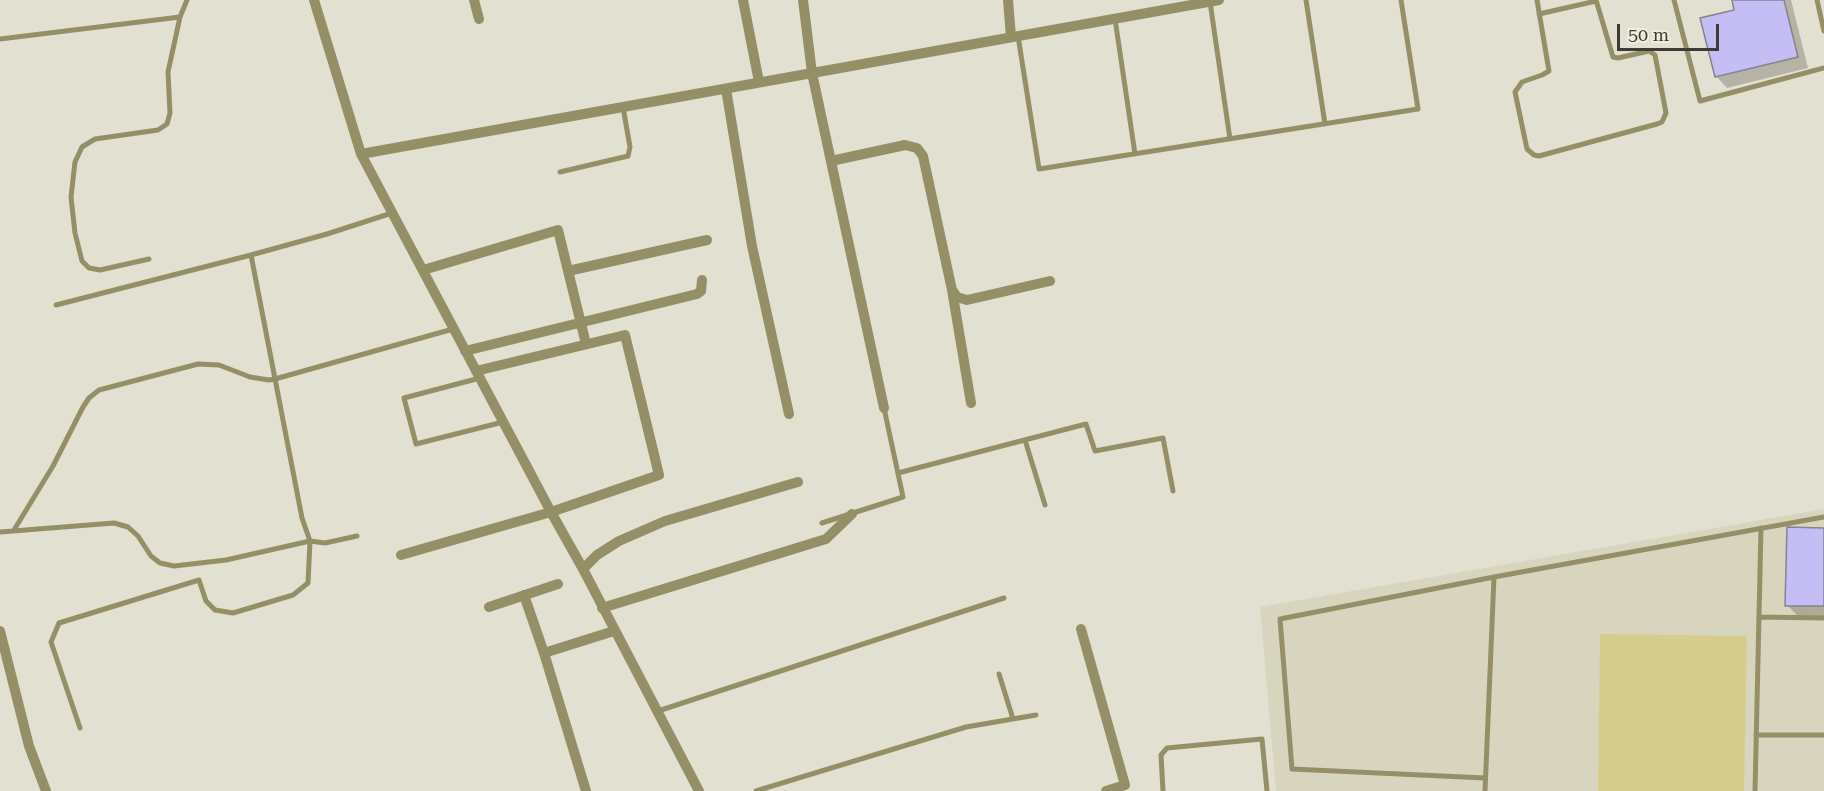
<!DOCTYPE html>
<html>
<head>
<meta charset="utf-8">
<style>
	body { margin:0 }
	#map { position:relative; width:1824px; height:791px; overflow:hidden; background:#e2e0d0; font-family:"Roboto Serif",serif }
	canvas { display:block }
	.scale { position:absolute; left:1617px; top:24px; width:102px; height:27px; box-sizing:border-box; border:3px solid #3c3b35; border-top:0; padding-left:8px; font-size:18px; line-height:21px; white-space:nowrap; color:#3c3b35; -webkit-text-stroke:4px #efeddd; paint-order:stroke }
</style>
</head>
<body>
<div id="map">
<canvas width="1824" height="791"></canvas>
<div class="scale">50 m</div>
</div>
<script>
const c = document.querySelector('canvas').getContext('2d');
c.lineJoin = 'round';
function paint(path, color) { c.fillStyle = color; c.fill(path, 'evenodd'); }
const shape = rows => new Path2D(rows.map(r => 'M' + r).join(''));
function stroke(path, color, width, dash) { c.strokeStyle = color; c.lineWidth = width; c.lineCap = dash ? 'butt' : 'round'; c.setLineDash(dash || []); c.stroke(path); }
paint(shape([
	[1824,509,1824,791,1276,791,1260,607]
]), '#d8d5be');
paint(shape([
	[1600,634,1747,636,1744,791,1598,791]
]), '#d6cc8e');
paint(shape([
	[1734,0,1791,0,1808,68,1727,88,1716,76,1736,11],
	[1824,529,1824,617,1798,616,1787,605]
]), '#0003');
const building = shape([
	[1732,0,1784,0,1798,57,1715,77,1700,18,1734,10,1732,0],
	[1787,527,1824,528,1824,606,1785,606,1787,527]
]);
paint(building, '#c4bef4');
stroke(building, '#848391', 1.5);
stroke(shape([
	[1306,0,1325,124],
	[1537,0,1549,71,1542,75,1522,82,1515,92,1527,149,1534,155,1539,156,1657,124,1662,122,1666,113,1655,55,1649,51,1618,58,1613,57,1596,0],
	[1674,0,1700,101,1824,68],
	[1817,0,1824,31],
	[1210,2,1230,139],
	[1539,14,1596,1],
	[1115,19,1135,154],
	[1018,36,1039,169,1418,109,1401,0],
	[0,39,180,17],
	[560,172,628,156,630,147,623,107],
	[251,255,302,518,310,541,325,543,357,536],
	[149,259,100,270,89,268,82,261,75,233,71,197,75,162,82,147,95,139,158,130,167,124,170,113,168,72,180,17,187,0],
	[56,305,251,255,327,234,392,213],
	[480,378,404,398,416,444,503,422],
	[1025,440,1045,505],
	[898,473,1086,424,1095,451,1163,438,1173,491],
	[822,523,903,497,884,408],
	[14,530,53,466,83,407,89,398,99,390,198,364,219,365,250,377,269,380,275,379,453,329],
	[0,532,114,523,128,527,138,536,151,556,160,563,174,566,226,560,310,541,308,583,293,595,233,613,215,610,206,601,199,580,59,623,51,642,80,728],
	[1759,617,1824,618],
	[999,674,1013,719],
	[658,711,1004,598],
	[1756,735,1824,735],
	[1485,778,1292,769,1280,619,1494,577,1824,517],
	[756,791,966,727,1036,715],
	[1163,791,1161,755,1167,748,1262,739,1267,791],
	[1485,791,1494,577],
	[1755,791,1761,528]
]), '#958f67', 5);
stroke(shape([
	[314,0,361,154,551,512,583,569,699,791],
	[474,0,479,19],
	[743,0,759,82],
	[803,0,812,73,884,408],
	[1008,0,1011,37],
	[726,89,752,246,789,414],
	[361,154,1219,0],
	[831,161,905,145,917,148,923,156,952,290,957,297,967,300,1050,281],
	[423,270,558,230,586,344],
	[568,271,707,240],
	[952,290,971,403],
	[465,351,697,294,701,291,702,280],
	[401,555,551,512,659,475,625,335,476,371],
	[583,569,597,555,619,541,665,521,798,482],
	[524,595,544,653],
	[489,607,558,584],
	[602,608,826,539,852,514],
	[1081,629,1125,785,1106,791],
	[0,631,29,746,46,791],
	[586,791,544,653,614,631]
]), '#958f67', 10);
</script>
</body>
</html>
